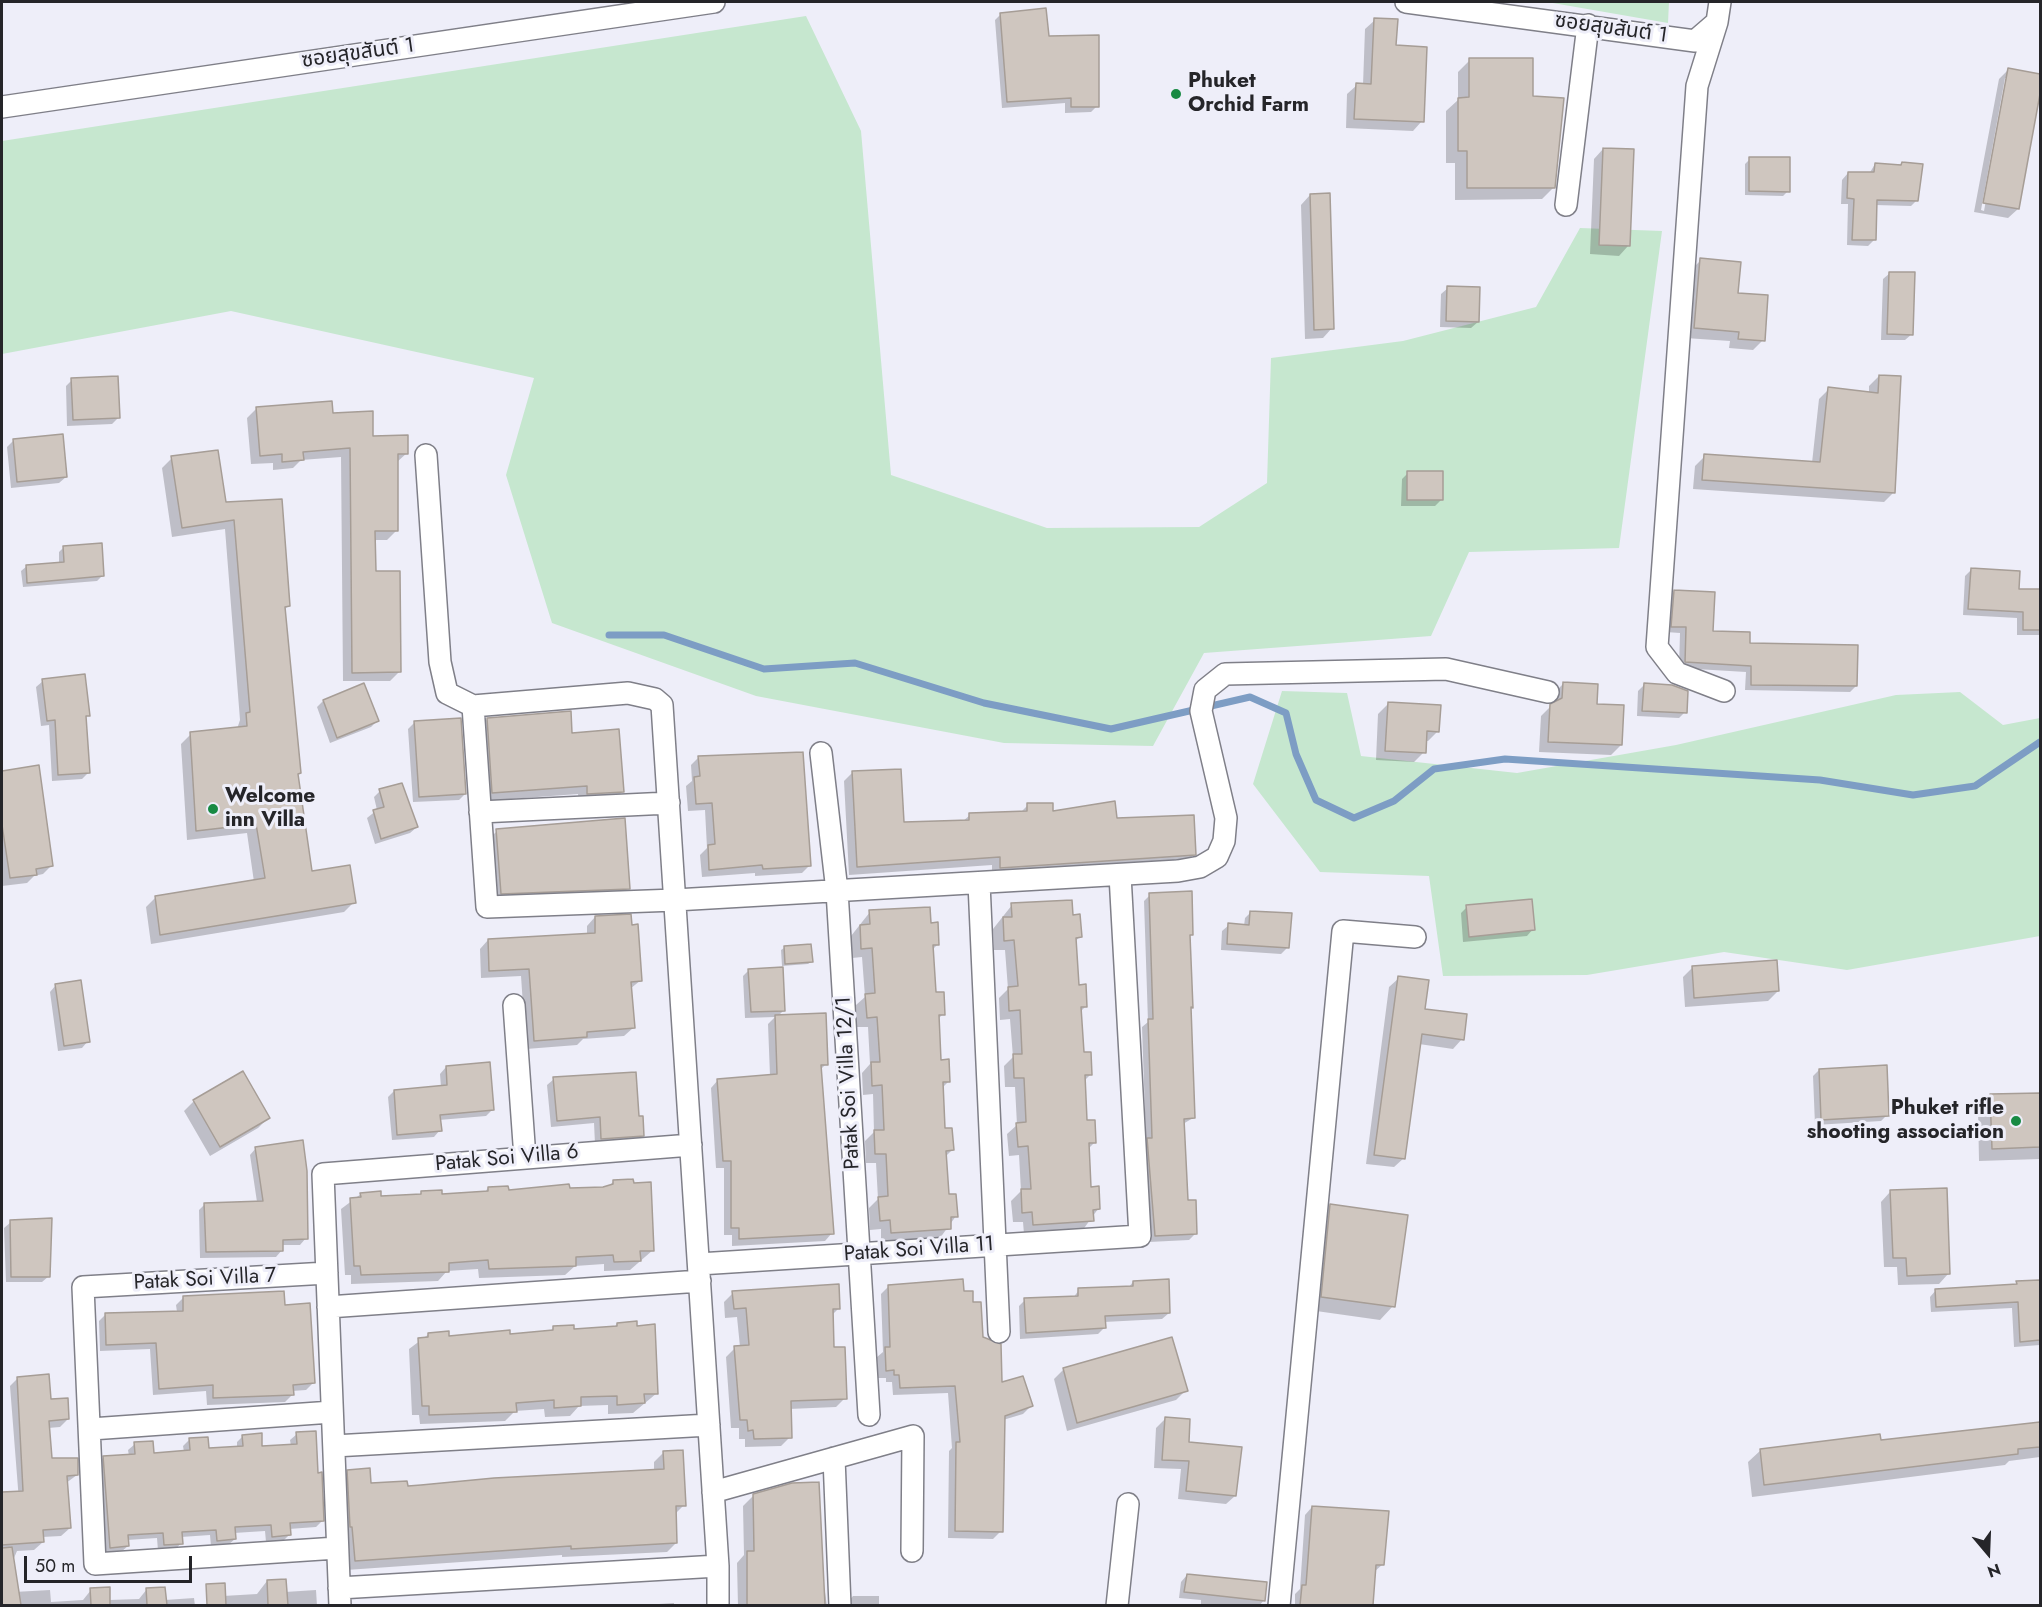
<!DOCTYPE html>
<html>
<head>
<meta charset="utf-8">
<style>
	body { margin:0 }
	#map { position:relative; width:2042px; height:1607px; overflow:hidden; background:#eeeef9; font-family:Jost,sans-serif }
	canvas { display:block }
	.frame { position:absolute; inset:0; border:3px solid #252529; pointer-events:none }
	.north { position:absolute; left:1958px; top:1523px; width:60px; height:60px; -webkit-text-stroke:4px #eeeef9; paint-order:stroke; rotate:161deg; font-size:16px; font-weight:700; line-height:24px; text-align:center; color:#252529 }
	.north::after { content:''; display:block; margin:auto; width:21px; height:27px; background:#252529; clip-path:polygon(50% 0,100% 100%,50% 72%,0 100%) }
	.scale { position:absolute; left:24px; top:1556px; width:168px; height:27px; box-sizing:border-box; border:3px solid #252529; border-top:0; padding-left:8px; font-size:18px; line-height:21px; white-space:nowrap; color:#252529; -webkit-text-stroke:4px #eeeef9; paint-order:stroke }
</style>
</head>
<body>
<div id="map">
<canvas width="2042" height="1607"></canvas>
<div class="frame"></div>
<div class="north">N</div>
<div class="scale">50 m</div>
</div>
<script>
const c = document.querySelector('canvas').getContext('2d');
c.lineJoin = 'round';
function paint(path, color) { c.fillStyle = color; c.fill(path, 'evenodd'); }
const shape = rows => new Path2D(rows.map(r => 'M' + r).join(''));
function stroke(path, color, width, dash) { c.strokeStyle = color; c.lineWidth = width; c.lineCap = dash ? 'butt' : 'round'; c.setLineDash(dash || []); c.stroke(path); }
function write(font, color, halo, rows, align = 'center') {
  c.font = font + ' Jost,"Noto Sans Thai",sans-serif'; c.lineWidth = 6; c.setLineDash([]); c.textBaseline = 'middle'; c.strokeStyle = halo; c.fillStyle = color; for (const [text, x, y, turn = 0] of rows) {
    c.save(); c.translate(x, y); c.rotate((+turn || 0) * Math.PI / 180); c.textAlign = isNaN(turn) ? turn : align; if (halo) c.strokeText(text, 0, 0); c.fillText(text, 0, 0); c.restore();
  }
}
paint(shape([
	[1547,2,1669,2,1668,23],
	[806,16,861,131,891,475,1047,528,1199,527,1267,483,1271,358,1403,341,1536,307,1580,228,1662,231,1619,548,1469,552,1431,636,1204,653,1153,746,1004,743,756,696,552,623,506,475,534,378,231,311,2,354,2,141],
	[1282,691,1347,693,1361,756,1517,773,1676,745,1896,695,1960,692,2003,725,2040,718,2040,936,1847,970,1724,952,1587,975,1443,976,1429,876,1320,872,1253,784]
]), '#c6e7cf');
paint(shape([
	[1001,14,1047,37,1097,106,1091,112,1065,113,1065,103,1002,108,995,20],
	[1375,20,1394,47,1422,121,1413,131,1346,128,1347,94,1357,85,1363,85,1365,29],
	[1470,60,1531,97,1554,187,1542,199,1455,200,1455,163,1446,163,1446,111,1458,100,1458,72],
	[2009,69,2040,75,2040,86,2018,209,2008,218,1974,212,1999,79],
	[2005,78,2008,78,1984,211,1981,210],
	[1603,149,1628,246,1619,256,1590,254,1594,159],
	[1750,159,1788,191,1783,196,1745,195,1745,164],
	[1875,164,1921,165,1917,200,1911,206,1875,205,1874,240,1868,246,1847,245,1848,204,1841,204,1842,180,1848,173,1869,174],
	[1310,195,1332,328,1323,338,1305,339,1301,205],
	[1701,260,1763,340,1753,350,1729,348,1730,341,1685,338,1691,270],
	[1890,273,1912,334,1905,340,1881,340,1883,279],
	[1448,288,1478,322,1471,328,1440,327,1441,294],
	[1879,376,1894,492,1884,502,1693,489,1695,466,1705,456,1812,463,1819,399,1829,389,1869,393,1869,386],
	[72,380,118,418,112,424,67,426,66,386],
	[257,408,331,414,372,438,407,453,397,462,397,530,387,540,374,540,374,573,400,671,390,681,343,681,341,457,301,460,293,468,273,470,273,463,251,464,247,418],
	[13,441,66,477,59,483,11,488,7,447],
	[172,458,225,504,288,606,284,610,300,773,297,776,311,873,354,902,344,912,151,944,146,907,155,898,254,882,247,833,187,840,181,744,191,734,237,729,240,720,225,529,172,537,162,468],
	[1408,473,1441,500,1435,506,1401,506,1402,479],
	[64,547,102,576,97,581,23,587,21,571,27,566,59,564,59,552],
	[1971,570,2018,590,2040,590,2040,635,2017,635,2017,618,1963,615,1965,576],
	[1674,591,1711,632,1856,686,1850,692,1745,690,1746,672,1679,668,1680,633,1666,632,1668,598],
	[43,681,88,715,85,718,89,772,82,779,52,781,49,725,41,726,36,687],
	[1563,684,1595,705,1621,745,1611,755,1539,752,1541,716,1553,704,1553,694],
	[1644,685,1685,712,1679,718,1637,716,1638,691],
	[323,701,377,721,371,727,330,743,317,707],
	[1388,704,1438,731,1428,741,1425,741,1424,752,1414,762,1376,760,1378,714],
	[487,719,571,734,622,792,613,801,579,802,578,794,483,801,478,728],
	[414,723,465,794,459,800,413,802,408,729],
	[699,757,810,865,802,873,755,876,755,873,702,877,700,855,707,848,705,810,688,811,686,786,692,781,691,765],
	[38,767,51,866,43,874,34,876,27,883,2,886,2,773],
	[852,773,903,824,962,822,970,815,1020,813,1028,805,1052,812,1116,820,1194,854,1186,863,992,876,992,865,849,875,844,781],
	[380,791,417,827,410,833,375,844,367,818,377,810,374,797],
	[497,831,628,888,618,898,491,903,487,841],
	[1150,895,1192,934,1189,937,1192,1007,1189,1010,1193,1118,1183,1124,1186,1202,1195,1234,1189,1240,1149,1242,1142,1146,1146,1141,1142,1027,1148,1022,1144,901],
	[1012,905,1072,917,1080,937,1074,942,1077,986,1086,1006,1080,1012,1083,1054,1091,1074,1084,1081,1086,1122,1095,1142,1088,1149,1090,1189,1098,1209,1082,1231,1024,1234,1023,1222,1013,1222,1011,1201,1021,1191,1019,1155,1009,1156,1007,1134,1017,1125,1015,1087,1005,1087,1004,1066,1013,1057,1010,1019,1000,1020,999,998,1008,989,1005,950,994,950,993,929],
	[1467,907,1533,929,1527,936,1463,942,1461,913],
	[870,912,929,924,938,944,932,950,935,994,943,1014,938,1019,940,1061,949,1081,942,1088,944,1130,952,1150,945,1157,948,1196,956,1216,940,1238,881,1242,881,1229,870,1230,869,1208,878,1199,876,1163,866,1163,865,1141,874,1132,873,1094,863,1095,862,1073,870,1064,868,1027,857,1027,856,1005,865,997,862,957,852,958,851,936],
	[1251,912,1288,947,1281,954,1221,950,1222,931,1229,925,1244,926,1245,918],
	[595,917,630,926,641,980,630,989,633,1028,624,1036,583,1039,577,1045,526,1049,521,976,481,978,480,949,488,940,587,935,587,926],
	[784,948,811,962,808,964,782,966,781,950],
	[1693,967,1778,991,1768,1001,1685,1007,1683,977],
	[749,970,784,1010,778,1016,826,1064,820,1070,832,1233,825,1241,732,1246,732,1235,724,1235,724,1168,716,1168,711,1088,718,1080,770,1076,768,1024,775,1017,745,1018,743,976],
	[1399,978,1424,1010,1462,1039,1453,1049,1419,1044,1404,1158,1394,1167,1366,1164,1389,987],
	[56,985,88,1041,82,1048,58,1051,50,992],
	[446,1067,492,1110,486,1116,439,1120,440,1130,434,1137,392,1140,388,1097,394,1091,441,1087,440,1074],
	[1819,1070,1887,1115,1881,1121,1815,1125,1813,1076],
	[554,1079,638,1118,643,1135,636,1142,595,1144,594,1123,551,1127,547,1085],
	[2040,1094,2040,1159,1979,1161,1978,1109,1991,1096],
	[194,1101,268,1118,258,1128,210,1156,184,1111],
	[256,1148,306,1238,300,1245,282,1245,282,1250,276,1257,200,1258,199,1210,205,1204,257,1202,250,1155],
	[613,1182,653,1250,630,1270,604,1271,604,1264,575,1266,565,1275,479,1278,478,1269,447,1271,438,1281,351,1284,351,1275,345,1275,341,1209,361,1194,380,1197,419,1196,422,1192,440,1196,484,1193,488,1188,507,1192,568,1190,608,1187],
	[1890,1192,1948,1274,1939,1284,1898,1285,1897,1267,1884,1267,1881,1202],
	[1330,1205,1393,1306,1380,1320,1309,1310,1317,1219],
	[11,1222,49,1276,42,1282,6,1282,4,1228],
	[1133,1282,1169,1313,1162,1319,1104,1322,1104,1328,1098,1334,1020,1339,1019,1306,1025,1300,1073,1298,1079,1290,1128,1288],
	[2040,1282,2040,1345,2014,1347,2012,1308,1931,1312,1930,1297,1936,1290],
	[889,1286,963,1293,972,1304,981,1338,1001,1384,1031,1406,1023,1414,1003,1420,1001,1531,993,1539,948,1538,949,1451,952,1448,948,1393,893,1395,892,1382,886,1382,886,1378,878,1378,877,1357,883,1352,881,1294],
	[733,1293,839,1308,832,1315,833,1349,845,1398,836,1407,789,1409,790,1437,781,1446,745,1447,745,1439,739,1439,739,1428,731,1428,726,1357,735,1348,740,1347,737,1317,725,1318,724,1302],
	[183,1298,284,1307,313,1383,306,1390,292,1391,292,1395,285,1402,207,1405,206,1391,153,1395,150,1349,100,1351,99,1321,106,1314,177,1312,176,1305],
	[617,1324,657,1393,633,1413,608,1414,608,1405,579,1406,570,1416,545,1417,544,1409,515,1411,505,1421,420,1424,419,1415,412,1415,409,1349,429,1334,448,1337,509,1336,549,1332,554,1327,573,1331,613,1328],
	[1064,1369,1186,1390,1176,1400,1067,1431,1054,1379],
	[18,1378,50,1400,68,1419,60,1427,48,1428,50,1459,77,1475,66,1483,70,1528,61,1536,42,1537,43,1542,34,1550,17,1551,6,1577,2,1578,2,1516,20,1514,10,1386],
	[1165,1419,1235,1496,1226,1504,1178,1499,1181,1469,1154,1468,1156,1428],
	[2040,1423,2040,1457,2009,1461,2005,1465,1752,1497,1748,1462,1761,1450,1880,1442],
	[297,1434,322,1521,316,1527,289,1529,289,1535,283,1541,266,1542,265,1531,234,1533,235,1539,228,1545,211,1546,210,1535,181,1537,181,1543,175,1550,158,1551,157,1538,127,1540,128,1546,121,1552,104,1553,97,1464,104,1457,129,1456,128,1450,135,1444,153,1454,184,1452,183,1446,189,1440,208,1449,237,1448,237,1442,243,1436,261,1447,291,1446,290,1440],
	[663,1453,684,1505,674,1515,676,1543,667,1552,562,1557,562,1555,346,1570,339,1481,348,1471,370,1485,406,1487,654,1471,654,1462],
	[754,1495,825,1592,827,1606,738,1606,737,1563,744,1555,743,1506],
	[1312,1507,1383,1564,1374,1572,1372,1606,1295,1606,1295,1594,1300,1589,1305,1515],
	[1187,1575,1264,1600,1259,1606,1201,1606,1201,1600,1179,1598,1181,1582],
	[267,1581,285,1592,316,1590,317,1606,214,1606,223,1596,257,1594],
	[147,1589,165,1600,194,1598,195,1606,2,1606,2,1599,14,1592,50,1590,51,1602,83,1600,91,1590,109,1600,139,1599],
	[853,1596,879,1596,879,1606,844,1606],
	[674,1603,674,1606,629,1606]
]), '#0003');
stroke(shape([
	[609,635,664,635,764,669,855,663,984,703,1111,729,1250,697,1286,713,1296,754,1316,800,1354,818,1394,801,1434,769,1505,759,1820,780,1913,795,1975,786,2040,742]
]), '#7d9dc4', 7);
const building = shape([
	[1046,8,1049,36,1099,35,1099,107,1071,107,1071,98,1007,102,1000,13,1046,8],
	[1374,18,1398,19,1396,45,1427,47,1424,122,1354,119,1356,83,1371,84,1374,18],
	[1469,58,1533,58,1533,96,1564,98,1555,188,1467,188,1467,151,1458,151,1458,98,1469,97,1469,58],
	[2008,68,2040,74,2040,94,2019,209,1983,203,2008,68],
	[1603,148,1634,149,1630,246,1599,245,1603,148],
	[1749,157,1790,157,1790,192,1749,191,1749,157],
	[1902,162,1923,164,1918,201,1877,200,1876,240,1852,240,1854,199,1847,198,1848,172,1874,172,1875,163,1901,165,1902,162],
	[1330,193,1334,329,1314,330,1310,194,1330,193],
	[1700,258,1741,262,1738,293,1768,295,1765,341,1738,339,1739,332,1694,328,1700,258],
	[1889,272,1915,272,1913,335,1887,334,1889,272],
	[1447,286,1480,287,1479,322,1446,321,1447,286],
	[1879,375,1901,376,1895,493,1702,480,1704,454,1820,462,1828,387,1878,393,1879,375],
	[118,376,120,418,73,420,71,378,118,376],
	[332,401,333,413,373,411,373,436,408,435,408,454,398,454,398,531,375,531,376,571,400,571,401,672,352,673,350,448,303,452,304,460,282,462,282,454,260,456,256,407,332,401],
	[63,434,67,477,17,482,13,439,63,434],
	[218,450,226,502,282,499,290,606,285,607,301,773,298,774,312,871,350,865,356,903,160,935,155,896,265,878,256,824,196,831,190,732,247,726,246,713,250,712,234,520,182,528,171,456,218,450],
	[1407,471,1443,471,1443,500,1407,500,1407,471],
	[102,543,104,576,27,583,26,565,64,562,63,546,102,543],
	[1971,568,2020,571,2019,589,2040,589,2040,630,2023,630,2023,612,1968,609,1971,568],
	[1674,590,1715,592,1713,631,1750,632,1750,643,1858,645,1857,686,1751,685,1751,666,1685,662,1686,627,1671,627,1674,590],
	[85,674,90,716,86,716,90,773,58,775,55,720,47,721,42,679,85,674],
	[1563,682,1598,684,1597,704,1624,705,1622,745,1548,742,1550,704,1562,698,1563,682],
	[364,683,379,721,337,738,323,700,364,683],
	[1644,683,1672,685,1688,691,1687,713,1642,711,1644,683],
	[1388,702,1441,705,1439,732,1427,731,1426,753,1385,751,1388,702],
	[571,711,572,733,619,729,624,792,587,794,587,786,492,793,487,718,571,711],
	[461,718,466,794,419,797,414,721,461,718],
	[803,752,811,866,763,869,762,865,709,870,708,845,715,844,712,803,696,804,694,777,700,776,698,756,803,752],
	[39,765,53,866,36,869,37,875,10,878,2,825,2,771,39,765],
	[901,769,904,822,969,820,969,813,1027,811,1027,803,1053,803,1053,811,1115,801,1117,818,1194,815,1196,855,1000,868,1000,857,857,867,852,771,901,769],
	[402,783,418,827,381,839,373,810,384,807,379,789,402,783],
	[625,818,630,889,501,894,496,829,625,818],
	[1192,891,1193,935,1190,935,1193,1008,1191,1007,1195,1118,1184,1119,1188,1200,1196,1200,1197,1234,1155,1236,1147,1138,1152,1138,1148,1019,1153,1019,1149,893,1192,891],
	[1532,899,1535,930,1469,937,1466,905,1532,899],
	[1072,900,1073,915,1080,914,1082,937,1076,938,1079,985,1086,984,1087,1007,1081,1007,1084,1052,1091,1052,1092,1075,1085,1075,1087,1120,1095,1120,1096,1143,1089,1143,1091,1187,1099,1186,1100,1209,1093,1210,1094,1221,1033,1225,1032,1212,1022,1213,1021,1189,1031,1189,1028,1146,1018,1147,1016,1123,1026,1122,1024,1078,1014,1078,1013,1054,1022,1054,1020,1010,1009,1011,1008,987,1018,986,1014,940,1004,941,1003,917,1012,917,1011,903,1072,900],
	[930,907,931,923,938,922,939,945,933,945,936,992,944,992,945,1015,939,1015,941,1060,949,1059,950,1082,943,1082,945,1128,952,1128,954,1150,946,1151,949,1194,956,1194,958,1217,951,1217,951,1229,891,1233,890,1220,880,1221,878,1197,888,1196,886,1154,875,1154,874,1130,884,1130,882,1085,872,1086,871,1062,880,1062,877,1017,867,1018,865,994,875,993,872,948,861,949,860,925,870,924,869,910,930,907],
	[1250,911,1292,913,1289,948,1227,944,1228,923,1249,925,1250,911],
	[631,914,632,925,638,924,642,981,631,982,635,1028,587,1032,587,1037,534,1041,529,969,489,971,488,939,595,933,595,916,631,914],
	[811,944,813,962,785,964,784,946,811,944],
	[1777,960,1779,991,1694,998,1692,966,1777,960],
	[783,967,785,1011,751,1012,748,969,783,967],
	[1398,976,1429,980,1425,1009,1467,1014,1464,1040,1422,1034,1405,1159,1374,1155,1398,976],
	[81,980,90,1042,64,1046,55,984,81,980],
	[826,1013,828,1065,821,1065,834,1234,739,1239,739,1228,731,1228,731,1161,723,1161,717,1079,777,1074,775,1015,826,1013],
	[490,1062,494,1110,440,1115,442,1131,397,1135,394,1090,447,1085,446,1066,490,1062],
	[1887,1065,1889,1116,1821,1120,1819,1069,1887,1065],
	[243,1071,270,1118,220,1147,193,1100,243,1071],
	[636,1072,639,1116,643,1116,644,1136,601,1139,600,1117,557,1121,553,1077,636,1072],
	[2040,1093,2040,1147,1992,1149,1990,1094,2040,1093],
	[303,1140,307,1171,308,1239,283,1240,283,1251,206,1252,204,1203,263,1201,255,1147,303,1140],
	[633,1179,634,1183,651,1182,654,1251,640,1251,641,1261,614,1262,613,1255,576,1257,576,1266,489,1269,488,1260,449,1263,449,1272,361,1275,360,1266,354,1266,350,1198,361,1197,360,1193,381,1191,381,1196,421,1194,421,1191,442,1190,442,1194,488,1191,488,1187,508,1186,509,1190,569,1184,570,1188,603,1187,613,1184,613,1180,633,1179],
	[1947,1188,1950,1274,1907,1276,1906,1258,1893,1258,1890,1190,1947,1188],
	[1330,1204,1408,1215,1395,1307,1321,1297,1330,1204],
	[52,1218,50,1277,11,1277,10,1220,52,1218],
	[963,1279,964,1291,973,1291,973,1302,981,1302,983,1337,1001,1344,1002,1382,1023,1376,1033,1406,1005,1416,1003,1532,955,1531,956,1442,960,1442,955,1386,900,1388,899,1375,894,1375,894,1370,886,1371,885,1347,890,1347,888,1285,963,1279],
	[1169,1279,1170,1313,1105,1316,1106,1328,1026,1333,1024,1298,1078,1296,1078,1288,1133,1286,1133,1281,1169,1279],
	[2040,1280,2040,1340,2020,1342,2018,1302,1936,1307,1935,1289,2017,1284,2016,1281,2040,1280],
	[839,1284,840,1309,833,1309,834,1347,845,1347,847,1399,791,1401,792,1438,754,1439,753,1430,748,1431,747,1420,740,1420,734,1346,749,1345,746,1308,734,1309,732,1291,839,1284],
	[284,1291,285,1305,310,1303,315,1383,293,1385,294,1395,213,1398,213,1385,159,1389,156,1343,106,1345,105,1313,183,1311,183,1296,284,1291],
	[637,1321,637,1326,655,1324,658,1394,644,1394,645,1403,617,1405,617,1396,581,1397,581,1406,554,1408,554,1400,516,1403,517,1412,429,1415,429,1406,422,1406,418,1338,428,1337,428,1333,449,1331,449,1336,510,1330,510,1334,553,1330,553,1326,574,1325,574,1329,617,1326,617,1323,637,1321],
	[1172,1337,1188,1391,1077,1423,1063,1368,1172,1337],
	[49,1374,51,1399,68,1398,69,1419,49,1421,52,1458,78,1458,78,1475,67,1476,71,1528,43,1530,44,1542,2,1545,2,1492,23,1491,17,1377,49,1374],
	[1165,1417,1190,1419,1189,1442,1242,1447,1236,1496,1186,1491,1189,1461,1162,1460,1165,1417],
	[2040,1422,2040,1447,2018,1449,2018,1454,1764,1485,1760,1449,1880,1434,1881,1440,2040,1422],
	[316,1431,318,1473,322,1472,324,1521,290,1523,291,1535,272,1537,271,1525,235,1527,236,1539,217,1541,216,1530,182,1532,183,1544,164,1545,163,1533,128,1535,129,1546,110,1548,103,1456,135,1454,134,1442,153,1441,154,1453,190,1450,189,1438,208,1437,209,1448,243,1446,242,1435,262,1433,262,1446,297,1444,296,1432,316,1431],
	[683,1450,686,1506,676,1506,677,1543,571,1549,571,1546,355,1561,352,1527,350,1527,347,1470,370,1468,371,1483,407,1481,408,1486,421,1485,494,1478,664,1469,663,1451,683,1450],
	[819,1482,825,1605,747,1605,747,1551,754,1551,753,1494,792,1483,819,1482],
	[1312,1506,1389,1511,1384,1565,1376,1565,1373,1605,1300,1605,1302,1585,1306,1585,1312,1506],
	[12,1547,21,1605,2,1605,2,1548,12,1547],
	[1187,1574,1267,1582,1265,1601,1184,1592,1187,1574],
	[286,1579,288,1605,268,1605,267,1580,286,1579],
	[225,1583,226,1605,207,1605,206,1584,225,1583],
	[110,1587,110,1605,91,1605,90,1588,110,1587],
	[165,1587,167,1605,147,1605,146,1588,165,1587]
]);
paint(building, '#cfc6bf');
stroke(building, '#a69d96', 1.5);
const minor = shape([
	[1406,2,1695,41,1717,22,1720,2],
	[1717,22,1697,86,1657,647,1677,673,1724,691],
	[2,107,714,2],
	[1566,205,1588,25],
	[426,455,440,662,447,693,473,706,487,907,675,900,1178,871,1200,867,1217,857,1224,841,1226,818,1201,711,1205,690,1225,674,1446,669,1548,692],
	[473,706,628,693,655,699,662,705,718,1566,718,1606],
	[821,753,837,891,869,1415],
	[480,812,669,803],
	[979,883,999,1332],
	[514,1005,525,1158],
	[699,1264,1140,1236,1120,875],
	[327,1273,83,1287,95,1564,337,1548],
	[328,1307,700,1281],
	[91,1429,332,1412],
	[334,1446,709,1425],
	[834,1458,840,1606],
	[713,1492,913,1436,912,1551],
	[339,1588,718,1566],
	[340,1606,323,1174,691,1145],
	[1117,1606,1128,1504],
	[1279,1606,1343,931,1415,937]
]);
stroke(minor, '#7f7f88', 24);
stroke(minor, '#fff', 21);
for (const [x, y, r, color] of [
	[1176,94,6,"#188a43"],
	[213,809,6,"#188a43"],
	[2016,1121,6,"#188a43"]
]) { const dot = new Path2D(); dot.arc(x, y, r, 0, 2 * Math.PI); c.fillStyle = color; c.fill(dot); stroke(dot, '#eeeef9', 2); }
write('21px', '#252529', '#eeeef9', [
	["ซอยสุขสันต์ 1",1611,29,8],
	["ซอยสุขสันต์ 1",358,54,-8],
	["Patak Soi Villa 12/1",849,1083,-93],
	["Patak Soi Villa 6",507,1159,-5],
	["Patak Soi Villa 11",919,1250,-4],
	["Patak Soi Villa 7",205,1280,-3]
]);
write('bold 21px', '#252529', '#eeeef9', [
	["Phuket",1188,82],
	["Orchid Farm",1188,106],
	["Welcome",225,797],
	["inn Villa",225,821],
	["Phuket rifle",2004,1109,"right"],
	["shooting association",2004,1133,"right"]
], 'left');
</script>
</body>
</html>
